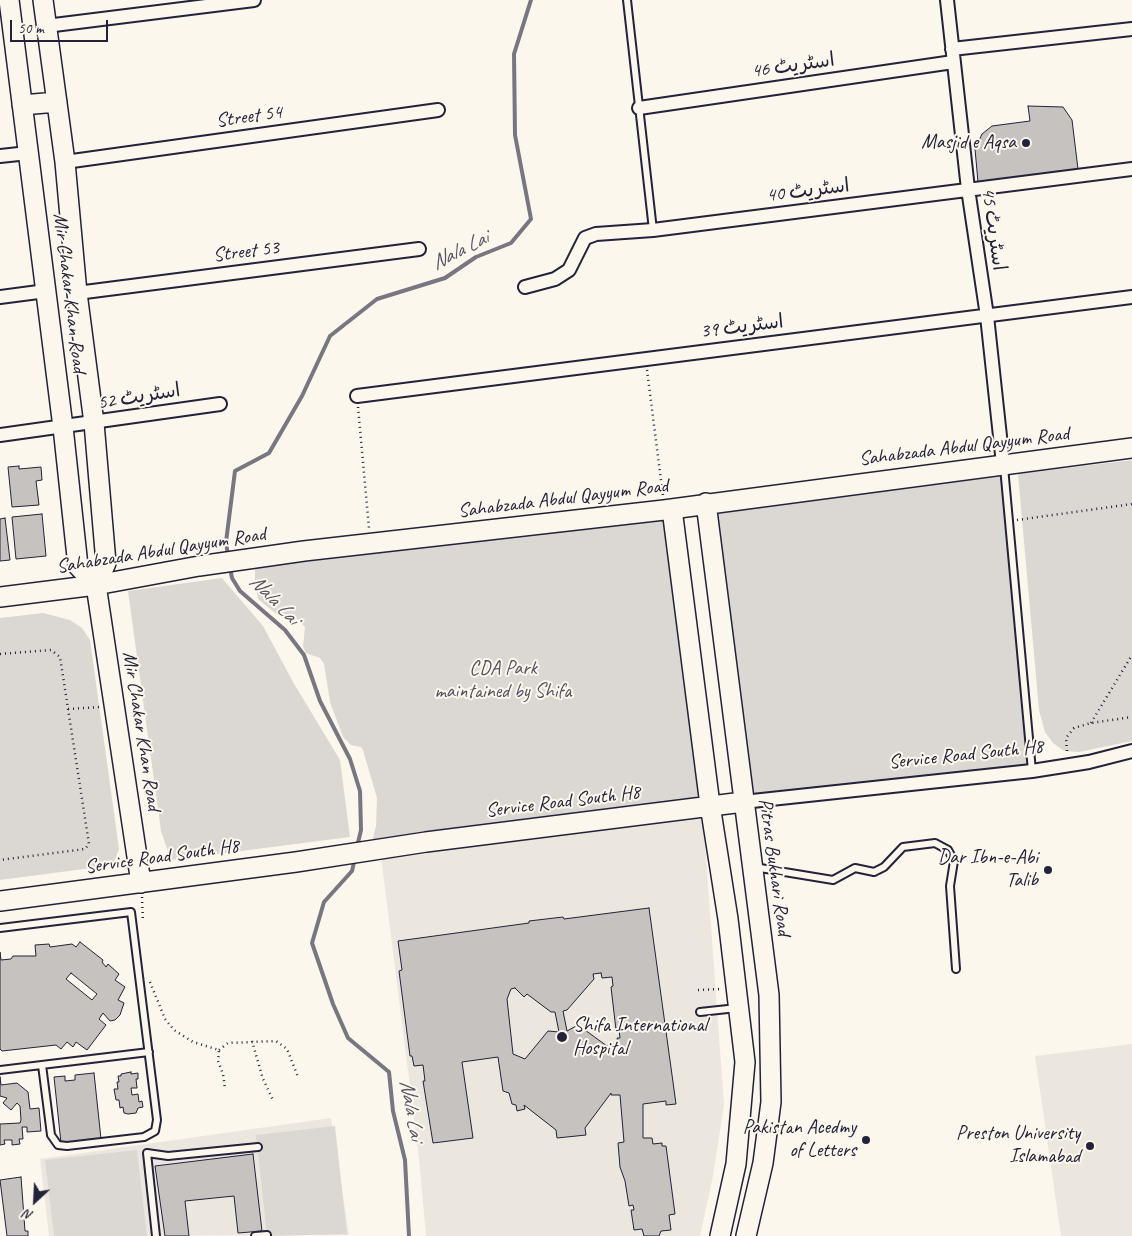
<!DOCTYPE html>
<html>
<head>
<meta charset="utf-8">
<style>
	body { margin:0 }
	#map { position:relative; width:1132px; height:1236px; overflow:hidden; background:#fbf7ec; font-family:Caveat,sans-serif }
	canvas { display:block }
	.north { position:absolute; left:10px; top:1176px; width:50px; height:50px; -webkit-text-stroke:4px #fbf7ec; paint-order:stroke; rotate:205deg; font-size:14px; font-weight:700; line-height:20px; text-align:center; color:#22223b }
	.north::after { content:''; display:block; margin:auto; width:18px; height:22px; background:#22223b; clip-path:polygon(50% 0,100% 100%,50% 72%,0 100%) }
	.scale { position:absolute; left:10px; top:20px; width:98px; height:22px; box-sizing:border-box; border:2px solid #22223b; border-top:0; padding-left:6px; font-size:15px; line-height:18px; white-space:nowrap; color:#22223b; -webkit-text-stroke:4px #fbf7ec; paint-order:stroke }
</style>
</head>
<body>
<div id="map">
<canvas width="1132" height="1236"></canvas>
<div class="north">N</div>
<div class="scale">50 m</div>
</div>
<script>
const c = document.querySelector('canvas').getContext('2d');
c.lineJoin = 'round';
function paint(path, color) { c.fillStyle = color; c.fill(path, 'evenodd'); }
const shape = rows => new Path2D(rows.map(r => 'M' + r).join(''));
function stroke(path, color, width, dash) { c.strokeStyle = color; c.lineWidth = width; c.lineCap = dash ? 'butt' : 'round'; c.setLineDash(dash || []); c.stroke(path); }
function write(font, color, halo, rows, align = 'center') {
  c.font = font + ' Caveat,"Playpen Sans Arabic",sans-serif'; c.lineWidth = 4; c.setLineDash([]); c.textBaseline = 'middle'; c.strokeStyle = halo; c.fillStyle = color; for (const [text, x, y, turn = 0] of rows) {
    c.save(); c.translate(x, y); c.rotate((+turn || 0) * Math.PI / 180); c.textAlign = isNaN(turn) ? turn : align; if (halo) c.strokeText(text, 0, 0); c.fillText(text, 0, 0); c.restore();
  }
}
paint(shape([
	[703,817,724,1104,713,1176,700,1236,426,1236,419,1158,381,857],
	[1132,1044,1132,1236,1061,1236,1035,1056],
	[331,1118,349,1235,49,1236,40,1159]
]), '#ebe7df');
paint(shape([
	[1132,460,1132,741,1079,752,1064,751,1053,743,1045,732,1039,710,1018,474],
	[1003,464,1032,771,743,802,706,503],
	[672,509,710,805,370,850,376,826,377,798,363,750,361,747,351,745,343,737,330,702,324,664,320,658,306,653,303,647,305,627,296,618,286,619,280,617,258,599,255,583,255,558],
	[222,578,263,626,293,682,340,760,350,837,171,860,161,831,128,591],
	[43,613,70,620,82,628,90,640,119,849,114,862,107,866,0,880,0,618],
	[335,1126,347,1234,267,1236,256,1135],
	[137,1150,147,1236,54,1236,45,1160]
]), '#dbd8d3');
stroke(shape([
	[228,556,226,542,235,471,269,453,302,396,330,336,377,299,445,278,476,257,511,243,531,219,515,135,514,54,531,0],
	[230,568,232,578,240,591,285,630,304,655,320,701,350,759,360,791,361,830,357,847],
	[355,858,352,871,324,902,312,943,333,1004,348,1038,389,1072,393,1111,405,1160,409,1236]
]), '#787681', 4);
const building = shape([
	[1028,106,1063,107,1072,120,1078,169,978,182,975,149,982,134,992,126,1030,121,1028,106],
	[19,466,19,469,41,467,42,480,36,481,39,505,12,507,8,467,19,466],
	[42,514,46,556,16,559,12,517,42,514],
	[5,518,10,560,0,561,0,519,5,518],
	[649,908,676,1104,666,1105,666,1101,643,1104,643,1138,652,1138,653,1144,662,1143,662,1146,666,1146,675,1214,669,1215,671,1230,661,1231,659,1236,644,1236,642,1229,634,1230,631,1210,634,1210,633,1205,629,1206,625,1181,620,1167,618,1143,624,1142,620,1095,611,1095,611,1093,585,1128,586,1135,557,1138,556,1130,524,1105,525,1109,517,1111,516,1105,512,1104,509,1093,503,1091,498,1057,462,1062,473,1138,433,1143,423,1081,425,1081,423,1065,414,1066,412,1056,410,1056,399,971,402,970,398,941,529,923,529,921,563,917,564,919,649,908],
	[601,973,602,978,612,977,613,986,611,987,616,1030,619,1030,620,1038,617,1038,618,1045,607,1046,578,1025,567,1031,563,1011,567,1010,594,979,593,974,601,973],
	[515,988,524,997,527,994,551,1012,555,1012,559,1032,548,1031,525,1059,513,1054,507,999,511,989,515,988],
	[80,942,103,960,102,962,106,967,108,964,119,974,115,980,125,987,118,1000,124,1003,120,1015,115,1020,110,1021,103,1013,99,1019,106,1025,87,1050,76,1042,73,1047,67,1042,61,1049,56,1045,2,1051,0,1049,0,952,1,960,11,959,13,956,36,956,35,945,49,944,50,947,72,944,76,947,80,942],
	[71,973,97,994,92,1000,66,979,71,973],
	[131,1072,131,1074,138,1073,138,1079,136,1079,137,1088,131,1088,132,1095,138,1094,139,1102,142,1101,143,1107,138,1108,136,1113,128,1114,124,1113,123,1107,120,1108,119,1100,116,1100,114,1089,118,1089,117,1082,119,1082,118,1076,121,1076,121,1074,131,1072],
	[94,1073,101,1139,61,1143,54,1077,65,1076,65,1081,75,1080,75,1075,94,1073],
	[0,1077,1,1085,17,1083,28,1092,30,1109,39,1108,41,1131,27,1132,27,1127,22,1127,23,1139,19,1139,20,1144,12,1145,12,1140,4,1140,5,1144,0,1145,0,1124,20,1123,21,1120,20,1106,17,1103,11,1110,3,1103,7,1098,0,1096,0,1077],
	[253,1154,262,1231,238,1233,234,1196,185,1201,189,1236,165,1236,155,1166,253,1154],
	[21,1177,25,1231,28,1231,28,1236,7,1236,0,1180,21,1177]
]);
paint(building, '#c6c2c0');
stroke(building, '#22223b', 1);
const lane = shape([
	[627,0,653,230],
	[1004,467,1032,771],
	[754,867,833,880,855,868,874,872,884,867,903,847,935,843,948,850,954,861,950,886,956,969],
	[0,928,131,912,157,1120,155,1131,144,1137,67,1146,58,1145,51,1135,42,1065],
	[700,1012,737,1008],
	[0,1070,149,1052],
	[156,1236,147,1153,168,1156,258,1147],
	[255,1236,267,1235]
]);
const street = shape([
	[947,0,968,189,987,316,1003,464],
	[46,26,254,0],
	[952,49,1132,29],
	[639,108,953,62],
	[0,156,28,153],
	[65,162,438,110],
	[525,287,555,279,569,270,585,238,596,234,653,230,1132,169],
	[77,293,419,249],
	[0,297,46,291],
	[357,396,1132,297],
	[0,435,220,404],
	[743,802,1032,771,1089,762,1132,751]
]);
const secondary = shape([
	[9,0,63,427,78,566,96,585],
	[43,0,65,162,77,293,94,423,106,563,96,585,141,883],
	[22,105,57,102],
	[706,503,769,995,771,1102,763,1163,746,1236],
	[672,509,710,805,728,919,745,1062,736,1164,720,1236],
	[0,597,96,585,199,566,304,551,664,510,1132,448],
	[0,901,296,862,426,842,743,802]
]);
stroke(lane, '#22223b', 10);
stroke(street, '#22223b', 16);
stroke(secondary, '#22223b', 22);
stroke(shape([
	[647,370,663,496],
	[358,407,369,528],
	[1017,520,1132,504],
	[0,654,51,650,60,657,89,844,85,849,0,860],
	[68,709,100,707],
	[1091,723,1132,655],
	[1067,751,1066,738,1074,728,1091,723,1132,717],
	[142,897,143,922],
	[150,982,165,1019,174,1030,193,1042,219,1050,218,1061,223,1074,225,1089],
	[698,990,721,989],
	[252,1041,263,1079,273,1100],
	[219,1050,228,1043,276,1041,287,1049,298,1077]
]), '#22223b', 2.5, [1, 4]);
stroke(lane, '#fbf7ec', 6);
stroke(street, '#fbf7ec', 12);
stroke(secondary, '#fbf7ec', 19);
for (const [x, y, r, color] of [
	[1026,143,5,"#22223b"],
	[1048,870,5,"#22223b"],
	[562,1037,6,"#22223b"],
	[866,1140,5,"#22223b"],
	[1090,1146,5,"#22223b"]
]) { const dot = new Path2D(); dot.arc(x, y, r, 0, 2 * Math.PI); c.fillStyle = color; c.fill(dot); stroke(dot, '#fbf7ec', 2); }
write('20px', '#22223b', '#fbf7ec', [
	["اسٹریٹ 46",793,66,-8],
	["Street 54",249,117,-8],
	["اسٹریٹ 40",808,191,-7],
	["اسٹریٹ 45",993,229,82],
	["Street 53",246,252,-7],
	["Mir Chakar Khan Road",69,293,83],
	["اسٹریٹ 39",742,327,-7],
	["اسٹریٹ 52",139,397,-9],
	["Sahabzada Abdul Qayyum Road",964,447,-7],
	["Sahabzada Abdul Qayyum Road",563,499,-7],
	["Sahabzada Abdul Qayyum Road",161,551,-9],
	["Mir Chakar Khan Road",141,731,81],
	["Service Road South H8",966,755,-6],
	["Service Road South H8",563,802,-7],
	["Service Road South H8",162,857,-8],
	["Pitras Bukhari Road",774,867,82]
]);
write('20px', '#22223b', '#fbf7ec', [
	["Masjid e Aqsa",1016,143],
	["Dar Ibn-e-Abi",1038,858],
	["Talib",1038,881],
	["Shifa International",573,1026,"left"],
	["Hospital",573,1049,"left"],
	["Pakistan Acedmy",856,1128],
	["of Letters",856,1151],
	["Preston University",1080,1134],
	["Islamabad",1080,1157]
], 'right');
write('20px', '#505061', '#fbf7ec', [
	["CDA Park",503,669],
	["maintained by Shifa",503,692]
]);
write('italic 21px', '#545364', '#fbf7ec', [
	["Nala Lai",460,251,-27],
	["Nala Lai",274,600,45],
	["Nala Lai",411,1110,80]
]);
</script>
</body>
</html>
